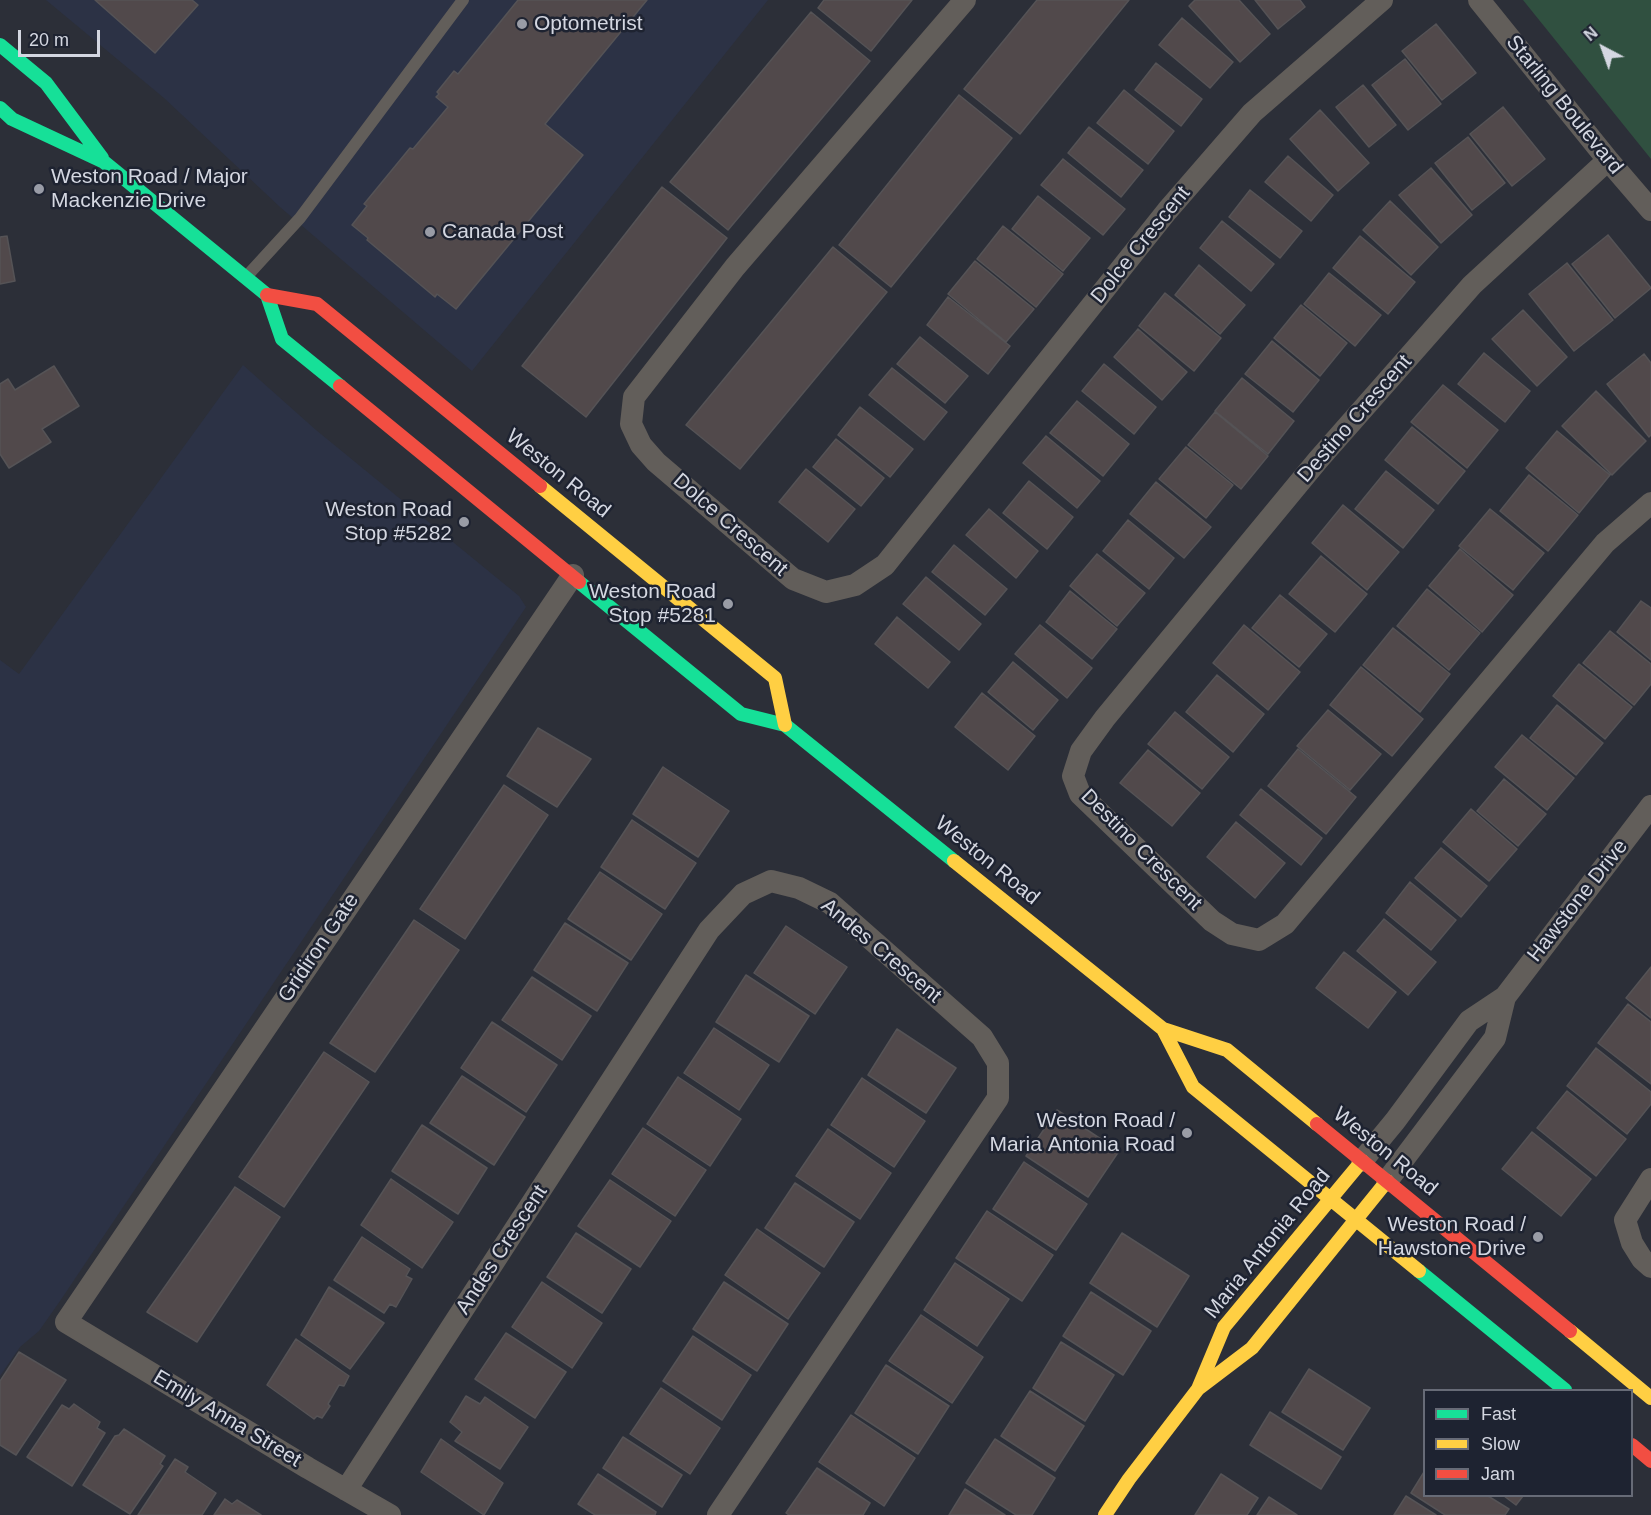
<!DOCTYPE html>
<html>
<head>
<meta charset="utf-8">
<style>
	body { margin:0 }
	#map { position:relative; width:1651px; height:1515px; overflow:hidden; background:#2c2f38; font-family:Helvetica,sans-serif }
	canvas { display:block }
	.legend { position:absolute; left:1423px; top:1389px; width:210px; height:108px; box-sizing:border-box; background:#1e2331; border:2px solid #676b77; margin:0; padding:8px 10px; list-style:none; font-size:18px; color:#d4d7e1 }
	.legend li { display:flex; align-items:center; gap:12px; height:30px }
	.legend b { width:30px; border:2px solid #676b77 }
	.north { position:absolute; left:1573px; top:18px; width:60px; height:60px; -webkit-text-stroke:4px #1e2331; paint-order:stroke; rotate:319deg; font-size:16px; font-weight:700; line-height:24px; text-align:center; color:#d4d7e1 }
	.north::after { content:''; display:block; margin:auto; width:21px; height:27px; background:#d4d7e1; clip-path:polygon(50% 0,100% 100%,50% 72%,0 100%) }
	.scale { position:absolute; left:18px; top:30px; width:82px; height:27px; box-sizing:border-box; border:3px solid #d4d7e1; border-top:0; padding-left:8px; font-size:18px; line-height:21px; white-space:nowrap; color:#d4d7e1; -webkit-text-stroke:4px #1e2331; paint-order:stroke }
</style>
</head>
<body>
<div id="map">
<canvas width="1651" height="1515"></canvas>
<ul class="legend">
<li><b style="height:8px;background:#16e098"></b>Fast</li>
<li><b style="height:8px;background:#ffcf43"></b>Slow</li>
<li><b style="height:8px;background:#f24e42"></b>Jam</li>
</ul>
<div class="north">N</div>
<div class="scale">20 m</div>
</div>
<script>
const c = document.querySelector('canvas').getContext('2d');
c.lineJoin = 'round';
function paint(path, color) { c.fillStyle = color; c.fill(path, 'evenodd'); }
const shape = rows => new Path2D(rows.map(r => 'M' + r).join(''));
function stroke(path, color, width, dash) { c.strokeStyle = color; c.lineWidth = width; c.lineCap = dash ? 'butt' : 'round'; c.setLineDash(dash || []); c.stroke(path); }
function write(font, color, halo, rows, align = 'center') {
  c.font = font + ' Helvetica,sans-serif'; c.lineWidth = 5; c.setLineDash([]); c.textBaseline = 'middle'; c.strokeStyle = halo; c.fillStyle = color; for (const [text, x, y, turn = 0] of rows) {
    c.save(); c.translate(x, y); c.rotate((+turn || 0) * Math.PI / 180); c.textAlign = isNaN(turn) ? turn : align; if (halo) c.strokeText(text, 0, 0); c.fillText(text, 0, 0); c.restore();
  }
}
paint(shape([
	[46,0,768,0,472,371,280,207,164,98],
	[243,365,316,430,519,596,526,607,60,1301,39,1331,20,1347,0,1376,0,660,19,674]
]), '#2c3245');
paint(shape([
	[1523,0,1651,0,1651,159]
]), '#305040');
const building = shape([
	[95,0,192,0,198,5,155,53,95,0],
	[518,0,647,0,545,124,583,155,456,309,437,294,435,297,367,240,368,238,352,225,367,206,364,204,410,148,413,149,448,107,436,97,439,94,437,92,454,71,458,74,518,0],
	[824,0,912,0,871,51,818,8,824,0],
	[1037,0,1129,0,1020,134,964,89,1037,0],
	[1195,0,1239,0,1270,34,1240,62,1189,6,1195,0],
	[1255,0,1300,0,1305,7,1278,29,1255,0],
	[811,12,870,61,728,230,670,182,811,12],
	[1182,18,1233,62,1210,88,1159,45,1182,18],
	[1436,24,1476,73,1442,100,1402,51,1436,24],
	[1405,59,1441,104,1408,130,1372,85,1405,59],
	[1156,63,1202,99,1181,126,1135,90,1156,63],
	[1363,85,1396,125,1369,147,1336,107,1363,85],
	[1124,90,1174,131,1148,164,1097,123,1124,90],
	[959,95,1012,138,891,287,839,245,959,95],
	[1503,107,1545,159,1512,186,1470,134,1503,107],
	[1320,110,1369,163,1338,191,1290,139,1320,110],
	[1089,127,1143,170,1121,197,1068,153,1089,127],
	[1468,137,1505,183,1472,210,1435,163,1468,137],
	[1288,156,1333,195,1311,221,1265,182,1288,156],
	[1063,159,1125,209,1103,235,1041,185,1063,159],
	[1431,168,1472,215,1441,243,1399,195,1431,168],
	[662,187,727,238,586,417,522,366,662,187],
	[1250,190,1302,231,1280,258,1229,217,1250,190],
	[1038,196,1090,238,1063,271,1012,229,1038,196],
	[1390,201,1438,247,1411,275,1363,230,1390,201],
	[1222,221,1274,264,1251,291,1200,248,1222,221],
	[1003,226,1063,274,1036,307,977,259,1003,226],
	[1608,235,1651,288,1615,318,1572,264,1608,235],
	[7,236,15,281,0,284,0,237,7,236],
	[1360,236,1415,282,1388,314,1333,268,1360,236],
	[833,247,887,292,740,469,686,425,833,247],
	[975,261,1034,309,1006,342,948,294,975,261],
	[1567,263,1613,320,1574,351,1529,294,1567,263],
	[1199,265,1245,305,1220,334,1175,295,1199,265],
	[1329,273,1381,315,1355,346,1304,304,1329,273],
	[1165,293,1221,338,1194,371,1139,326,1165,293],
	[948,297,1010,346,988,374,927,325,948,297],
	[1301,305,1347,343,1320,376,1274,338,1301,305],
	[1523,310,1567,357,1537,386,1492,339,1523,310],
	[1138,329,1187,372,1162,400,1114,357,1138,329],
	[920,337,968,376,945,403,897,364,920,337],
	[1272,341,1319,380,1293,412,1245,374,1272,341],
	[1484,353,1530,391,1505,422,1458,384,1484,353],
	[1644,354,1651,363,1651,435,1649,437,1607,384,1644,354],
	[1104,364,1156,407,1134,434,1082,391,1104,364],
	[54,366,79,406,42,429,51,442,9,468,0,454,0,384,8,379,15,390,54,366],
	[892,368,947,412,924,440,869,395,892,368],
	[1242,378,1294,421,1268,454,1215,411,1242,378],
	[1443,385,1498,430,1467,468,1411,422,1443,385],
	[1596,391,1646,441,1612,475,1562,426,1596,391],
	[1077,401,1129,444,1103,476,1050,433,1077,401],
	[860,407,913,449,890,477,838,435,860,407],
	[1215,412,1268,456,1241,489,1188,445,1215,412],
	[1412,427,1465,471,1438,504,1385,460,1412,427],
	[1557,431,1610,475,1579,513,1526,468,1557,431],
	[1046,436,1100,481,1077,508,1023,463,1046,436],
	[836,439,884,478,861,506,813,467,836,439],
	[1186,447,1233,485,1206,518,1159,479,1186,447],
	[806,469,855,509,828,542,779,502,806,469],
	[1386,471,1434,510,1403,548,1355,509,1386,471],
	[1529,475,1578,515,1548,551,1500,511,1529,475],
	[1029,481,1073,517,1047,549,1003,513,1029,481],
	[1156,482,1211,527,1184,558,1130,514,1156,482],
	[1343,505,1399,552,1367,590,1312,543,1343,505],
	[989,509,1038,551,1016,578,966,535,989,509],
	[1490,509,1544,553,1513,590,1459,546,1490,509],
	[1128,520,1174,558,1149,589,1103,551,1128,520],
	[954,545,1007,589,985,615,932,572,954,545],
	[1460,549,1513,595,1482,632,1429,586,1460,549],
	[1097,554,1145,593,1117,626,1070,586,1097,554],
	[1321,556,1367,594,1335,632,1289,594,1321,556],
	[926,577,981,624,959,650,903,604,926,577],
	[1427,589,1480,633,1449,670,1397,626,1427,589],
	[1070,591,1117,629,1092,659,1046,622,1070,591],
	[1280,595,1327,634,1299,667,1252,628,1280,595],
	[1641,601,1651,608,1651,660,1617,632,1641,601],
	[897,617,950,662,928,688,875,644,897,617],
	[1040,625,1092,668,1067,698,1015,654,1040,625],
	[1244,625,1300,672,1268,710,1213,663,1244,625],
	[1393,628,1450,674,1420,712,1363,665,1393,628],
	[1610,631,1651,664,1651,684,1634,705,1583,663,1610,631],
	[1013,662,1058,700,1033,730,988,692,1013,662],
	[1579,664,1632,707,1605,739,1553,696,1579,664],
	[1361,667,1423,719,1392,756,1330,705,1361,667],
	[1217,675,1264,714,1233,752,1186,712,1217,675],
	[982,693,1035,736,1008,770,955,727,982,693],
	[1557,705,1603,743,1576,775,1530,738,1557,705],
	[1328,710,1381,754,1350,790,1297,746,1328,710],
	[1175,712,1229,757,1202,789,1148,744,1175,712],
	[538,728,591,759,557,807,507,776,538,728],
	[1522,735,1574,778,1547,810,1495,767,1522,735],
	[1298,749,1356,797,1326,834,1268,786,1298,749],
	[1148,750,1200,793,1172,826,1120,783,1148,750],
	[663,767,729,811,698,857,633,814,663,767],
	[1504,779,1546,814,1518,846,1477,811,1504,779],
	[504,785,548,815,465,939,420,909,504,785],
	[1261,789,1322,838,1301,865,1240,815,1261,789],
	[1471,809,1517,849,1489,881,1443,842,1471,809],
	[632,820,696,863,665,909,601,867,632,820],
	[1236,822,1285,863,1255,898,1207,857,1236,822],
	[1441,848,1487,886,1461,917,1415,878,1441,848],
	[600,872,662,914,631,960,568,919,600,872],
	[1410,882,1456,920,1431,950,1386,913,1410,882],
	[1384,919,1436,962,1408,995,1357,951,1384,919],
	[414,920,459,950,375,1072,330,1043,414,920],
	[565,923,628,963,597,1011,534,970,565,923],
	[786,926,847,967,815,1014,754,973,786,926],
	[1344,952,1396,992,1368,1028,1316,988,1344,952],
	[1651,967,1651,1018,1626,998,1651,967],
	[746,975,809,1016,779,1062,716,1022,746,975],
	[532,977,591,1016,562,1060,502,1020,532,977],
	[1628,1004,1651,1022,1651,1084,1598,1043,1628,1004],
	[492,1022,557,1065,526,1112,461,1068,492,1022],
	[714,1028,769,1065,739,1110,684,1073,714,1028],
	[897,1029,956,1068,926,1113,868,1075,897,1029],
	[1596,1048,1651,1092,1651,1104,1627,1134,1567,1086,1596,1048],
	[324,1052,369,1082,284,1207,239,1177,324,1052],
	[462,1076,525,1117,494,1165,430,1123,462,1076],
	[678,1077,741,1119,710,1166,647,1124,678,1077],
	[862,1078,925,1121,894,1167,831,1125,862,1078],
	[1567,1091,1626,1139,1596,1176,1537,1128,1567,1091],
	[1057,1110,1119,1151,1088,1197,1026,1156,1057,1110],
	[422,1125,487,1168,458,1214,392,1171,422,1125],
	[643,1128,706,1170,675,1216,612,1174,643,1128],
	[828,1129,891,1173,860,1219,796,1176,828,1129],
	[1532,1132,1591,1179,1561,1216,1502,1169,1532,1132],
	[1024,1162,1087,1204,1056,1250,993,1209,1024,1162],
	[391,1179,453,1222,422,1268,361,1225,391,1179],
	[610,1180,671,1221,640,1267,578,1226,610,1180],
	[795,1183,854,1222,824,1267,765,1228,795,1183],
	[235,1187,280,1217,197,1342,147,1312,235,1187],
	[987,1211,1053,1255,1022,1301,956,1258,987,1211],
	[757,1229,820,1273,788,1319,725,1275,757,1229],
	[576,1233,631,1269,602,1313,547,1277,576,1233],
	[1122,1233,1189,1276,1157,1327,1090,1283,1122,1233],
	[362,1237,410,1269,406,1276,412,1279,396,1307,390,1304,384,1313,334,1280,362,1237],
	[955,1263,1009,1299,977,1346,924,1310,955,1263],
	[542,1282,602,1323,572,1368,512,1327,542,1282],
	[724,1282,788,1324,757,1371,693,1329,724,1282],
	[329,1287,384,1323,350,1369,301,1335,329,1287],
	[1091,1292,1151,1331,1123,1375,1063,1336,1091,1292],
	[921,1315,983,1357,952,1403,889,1361,921,1315],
	[506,1333,566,1372,535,1418,475,1379,506,1333],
	[693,1336,751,1375,722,1420,663,1381,693,1336],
	[296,1339,349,1376,344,1386,339,1385,328,1404,330,1406,322,1418,317,1416,314,1419,267,1385,296,1339],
	[1061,1342,1114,1375,1085,1421,1033,1388,1061,1342],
	[19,1352,66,1380,16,1455,0,1445,0,1381,19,1352],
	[886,1365,949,1406,918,1454,855,1413,886,1365],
	[1309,1369,1370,1408,1343,1450,1282,1412,1309,1369],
	[661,1388,720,1428,690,1474,630,1434,661,1388],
	[1030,1391,1084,1426,1055,1471,1001,1436,1030,1391],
	[466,1396,480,1404,485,1397,528,1427,500,1469,455,1441,462,1432,450,1422,466,1396],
	[74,1404,100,1422,97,1428,105,1433,72,1486,27,1457,62,1405,69,1409,74,1404],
	[1270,1412,1341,1457,1321,1489,1250,1445,1270,1412],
	[851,1415,915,1458,884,1506,819,1462,851,1415],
	[124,1429,165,1456,160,1464,163,1466,130,1514,83,1485,115,1436,119,1435,124,1429],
	[623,1437,682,1475,662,1507,603,1468,623,1437],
	[441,1439,503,1483,484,1515,421,1472,441,1439],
	[995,1439,1055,1478,1032,1515,1016,1515,966,1483,995,1439],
	[175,1459,188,1467,185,1472,216,1493,202,1515,138,1515,175,1459],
	[817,1468,870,1503,863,1515,789,1515,786,1513,817,1468],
	[1424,1472,1424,1496,1488,1496,1509,1509,1505,1515,1445,1515,1411,1493,1424,1472],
	[598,1474,656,1512,655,1515,595,1515,578,1504,598,1474],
	[1221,1474,1258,1498,1247,1515,1195,1515,1221,1474],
	[965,1489,1005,1515,949,1515,965,1489],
	[1406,1496,1436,1515,1394,1515,1406,1496],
	[1504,1496,1523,1496,1516,1505,1504,1496],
	[1269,1497,1297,1515,1257,1515,1269,1497],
	[225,1499,232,1504,237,1500,261,1515,214,1515,225,1499]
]);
paint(building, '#51494b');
stroke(building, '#555356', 1.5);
stroke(shape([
	[246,277,300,218,463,0]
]), '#625e5a', 12);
stroke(shape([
	[965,0,735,267,634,397,631,424,641,445,656,462,793,579,826,592,855,585,885,565,1167,211,1252,113,1382,0],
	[1479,0,1608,160,1651,210],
	[1608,160,1472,285,1318,460,1105,718,1081,751,1073,776,1080,794,1212,921,1232,934,1259,940,1285,924,1605,543,1651,503],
	[1362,1161,1395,1121,1469,1021,1505,997,1651,806],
	[1651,1179,1625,1220,1632,1243,1642,1259,1651,1267],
	[1387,1181,1495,1038,1505,997],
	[346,1490,709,930,743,894,771,881,799,888,830,903,982,1037,998,1063,998,1098,718,1515],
	[390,1515,308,1468,66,1322,573,575]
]), '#625e5a', 22);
stroke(shape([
	[0,45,46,83,102,158],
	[0,108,12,119,104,162,267,295,282,339,340,386],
	[579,582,741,714,785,725,954,861],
	[1419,1271,1565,1390]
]), '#16e098', 14);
stroke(shape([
	[540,486,775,678,785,725],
	[954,861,1163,1029,1227,1050,1317,1124],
	[1163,1029,1193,1087,1419,1271],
	[1570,1331,1651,1398],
	[1198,1389,1252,1348,1387,1181],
	[1105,1515,1129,1479,1198,1389,1224,1327,1362,1161]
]), '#ffcf43', 14);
stroke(shape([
	[267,295,317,304,540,486],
	[340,386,579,582],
	[1317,1124,1570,1331],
	[1632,1445,1651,1461]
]), '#f24e42', 14);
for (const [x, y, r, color] of [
	[522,24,6,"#999ca6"],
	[39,189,6,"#999ca6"],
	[430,232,6,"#999ca6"],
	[464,522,6,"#999ca6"],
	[728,604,6,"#999ca6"],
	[1187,1133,6,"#999ca6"],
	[1538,1237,6,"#999ca6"]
]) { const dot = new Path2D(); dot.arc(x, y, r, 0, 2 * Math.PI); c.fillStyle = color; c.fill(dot); stroke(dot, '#1e2331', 2); }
write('21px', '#d4d7e1', '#1e2331', [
	["Optometrist",534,24,"left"],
	["Weston Road / Major",51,177,"left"],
	["Mackenzie Drive",51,201,"left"],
	["Canada Post",442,232,"left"],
	["Weston Road",452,510],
	["Stop #5282",452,534],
	["Weston Road",716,592],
	["Stop #5281",716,616],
	["Weston Road /",1175,1121],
	["Maria Antonia Road",1175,1145],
	["Weston Road /",1526,1225],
	["Hawstone Drive",1526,1249]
], 'right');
write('21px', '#d4d7e1', '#1e2331', [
	["Starling Boulevard",1564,105,51],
	["Dolce Crescent",1141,245,-51],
	["Destino Crescent",1355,419,-49],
	["Weston Road",558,474,39],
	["Dolce Crescent",730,525,41],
	["Destino Crescent",1141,850,45],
	["Weston Road",987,861,39],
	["Hawstone Drive",1578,901,-52],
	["Gridiron Gate",319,948,-56],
	["Andes Crescent",881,951,40],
	["Weston Road",1385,1152,39],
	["Maria Antonia Road",1268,1244,-51],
	["Andes Crescent",502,1250,-57],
	["Emily Anna Street",227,1419,31]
]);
</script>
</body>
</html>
